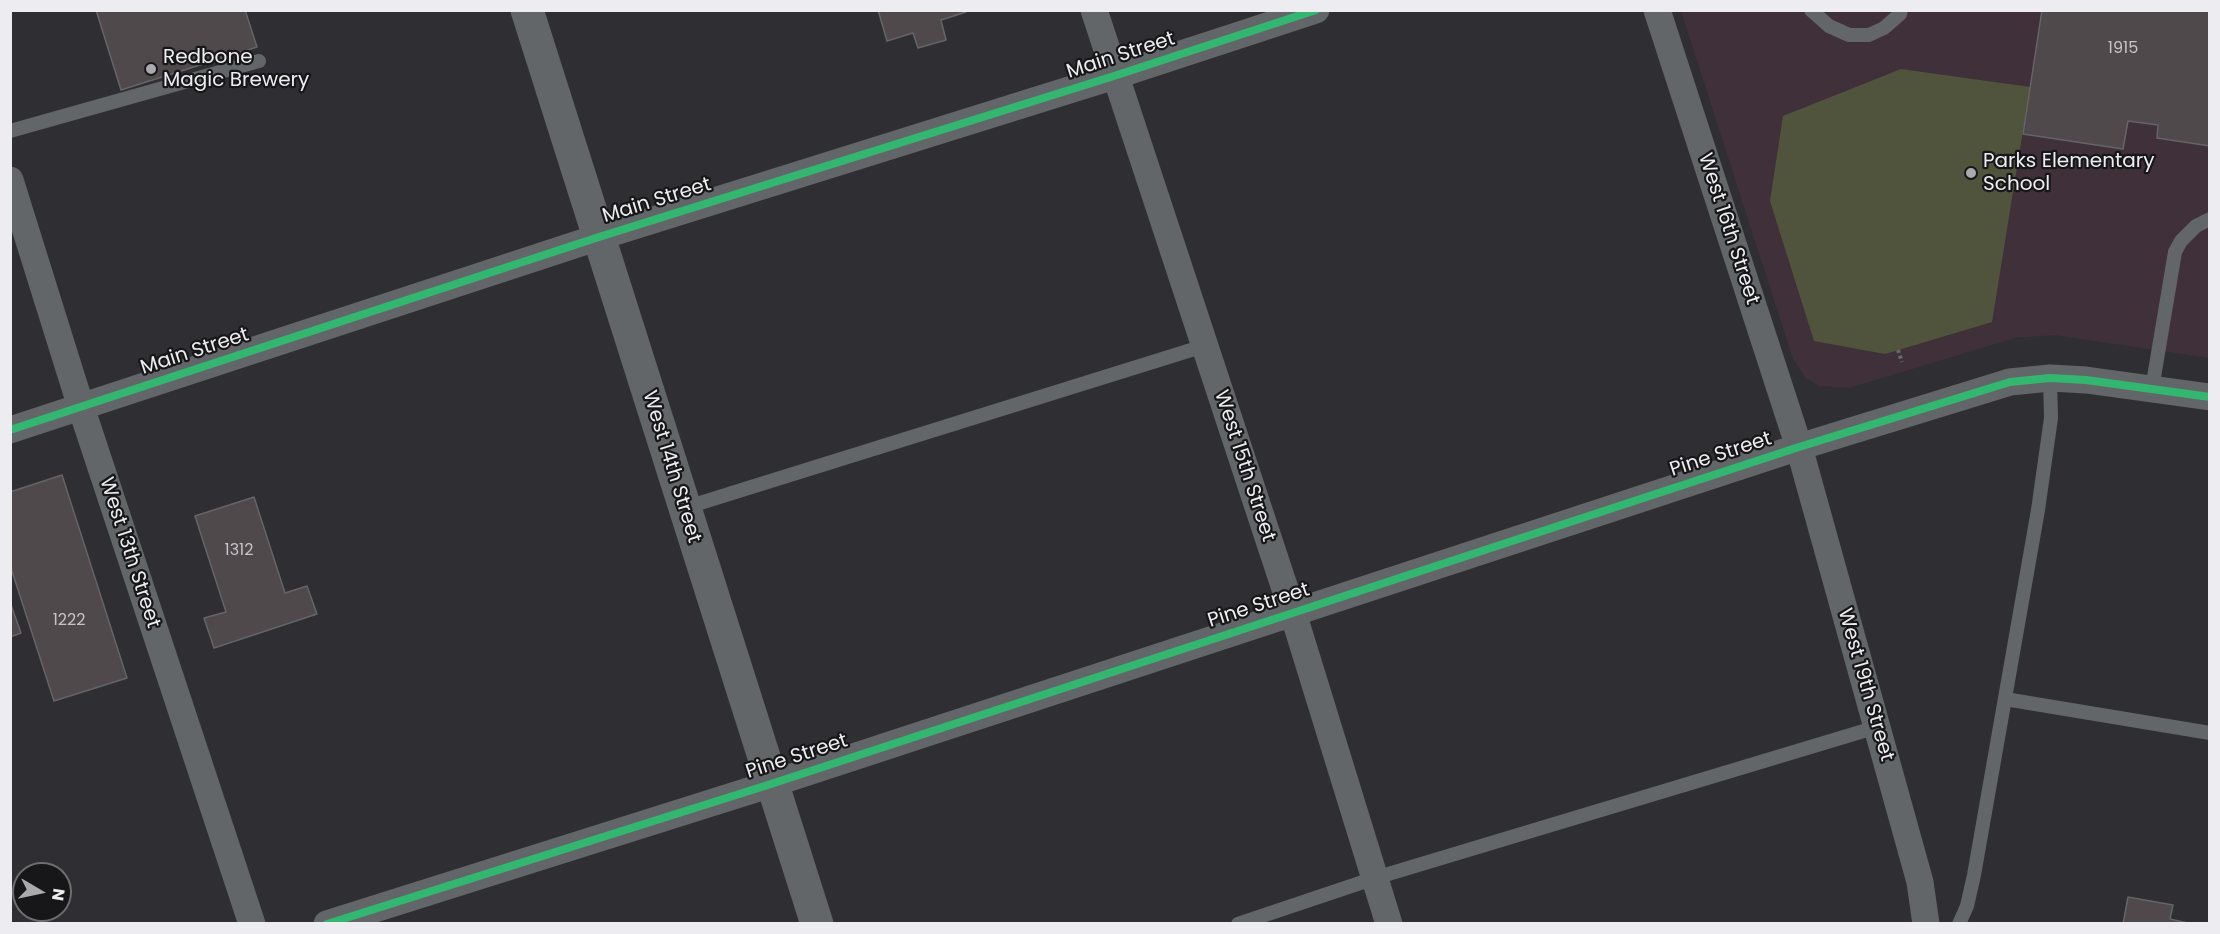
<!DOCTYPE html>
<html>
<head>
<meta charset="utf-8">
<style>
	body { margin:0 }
	#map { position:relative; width:2220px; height:934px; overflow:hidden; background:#2f2f33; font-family:Poppins,sans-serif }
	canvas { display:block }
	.frame { position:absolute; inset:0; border:12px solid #ededf1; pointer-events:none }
	.north { position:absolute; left:12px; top:862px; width:60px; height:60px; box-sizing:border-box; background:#171719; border:2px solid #6d6d6f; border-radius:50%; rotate:99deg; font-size:16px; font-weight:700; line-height:24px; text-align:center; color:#ededf1 }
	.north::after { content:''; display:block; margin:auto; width:21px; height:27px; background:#aaaaae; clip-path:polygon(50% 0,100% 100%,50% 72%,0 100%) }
</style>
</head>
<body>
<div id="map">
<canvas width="2220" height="934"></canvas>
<div class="frame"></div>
<div class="north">N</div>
</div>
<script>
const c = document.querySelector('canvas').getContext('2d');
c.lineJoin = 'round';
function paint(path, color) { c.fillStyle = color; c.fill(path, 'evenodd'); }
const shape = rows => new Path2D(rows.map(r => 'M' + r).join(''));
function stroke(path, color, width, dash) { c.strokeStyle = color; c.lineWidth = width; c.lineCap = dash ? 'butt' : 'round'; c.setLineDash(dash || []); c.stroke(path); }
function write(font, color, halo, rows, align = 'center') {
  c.font = font + ' Poppins,sans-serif'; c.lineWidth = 4.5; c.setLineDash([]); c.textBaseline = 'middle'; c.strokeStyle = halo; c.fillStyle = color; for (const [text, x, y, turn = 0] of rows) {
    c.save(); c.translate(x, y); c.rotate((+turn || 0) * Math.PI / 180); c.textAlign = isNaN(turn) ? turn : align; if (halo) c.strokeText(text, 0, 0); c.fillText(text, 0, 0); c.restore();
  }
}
paint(shape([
	[1681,11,2209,11,2209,358,2054,335,2015,338,1849,388,1819,386,1806,378,1793,359]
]), '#3f3039');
paint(shape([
	[1901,69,2030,87,1992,322,1885,354,1814,341,1770,201,1783,116]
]), '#51543d');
const building = shape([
	[96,10,245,10,257,47,121,90,96,10],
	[878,10,966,10,966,12,941,20,946,40,918,48,913,33,887,41,878,10],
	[2042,10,2210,10,2210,146,2157,138,2158,125,2128,121,2123,149,2023,134,2042,10],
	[62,475,127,678,54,701,10,565,10,492,62,475],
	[254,497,285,593,307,586,317,614,214,648,204,618,226,612,195,516,254,497],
	[10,602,21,633,10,637,10,602],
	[2128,897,2173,905,2170,919,2192,924,2123,924,2128,897]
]);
paint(building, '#4f494b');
stroke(building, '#656466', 1.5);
stroke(shape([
	[1898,350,1902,362]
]), '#686a6c', 4, [3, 3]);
stroke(shape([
	[1811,10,1829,26,1849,35,1869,35,1884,28,1900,14,1901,10],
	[10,131,259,61],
	[2152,389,2175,252,2181,241,2196,226,2210,219],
	[684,508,1204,346],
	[2005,699,2210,733],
	[1238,924,1375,878,1877,727],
	[1959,924,1967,906,1974,875,2038,510,2051,418,2050,378]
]), '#626669', 14);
stroke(shape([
	[1094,10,1293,613,1389,924],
	[1657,10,1799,447,1920,882,1926,924],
	[10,180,81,407,252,924],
	[10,430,599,237,1114,76,1316,10],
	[327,924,771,784,1799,447,2010,382,2050,378,2086,380,2210,397]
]), '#626669', 27);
stroke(shape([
	[527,10,817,924]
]), '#626669', 33);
stroke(shape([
	[10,430,599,237,1114,76,1316,10],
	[327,924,771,784,1799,447,2010,382,2050,378,2086,380,2210,397]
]), '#33b770', 8);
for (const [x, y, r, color] of [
	[151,69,6,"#aaaaae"],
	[1971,173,6,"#aaaaae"]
]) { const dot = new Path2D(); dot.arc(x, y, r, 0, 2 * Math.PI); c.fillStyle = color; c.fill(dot); stroke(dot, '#171719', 2); }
write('16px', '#c6c4c8', null, [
	["1915",2123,49],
	["1312",239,551],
	["1222",69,621]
]);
write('20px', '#ededf1', '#171719', [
	["Main Street",1121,56,-18],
	["Main Street",657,201,-17],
	["West 16th Street",1728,229,72],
	["Main Street",195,352,-18],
	["Pine Street",1721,455,-18],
	["West 15th Street",1244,466,72],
	["West 14th Street",671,467,73],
	["West 13th Street",129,553,72],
	["Pine Street",1259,606,-18],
	["West 19th Street",1865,685,74],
	["Pine Street",797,757,-18]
]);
write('20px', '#ededf1', '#171719', [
	["Redbone",163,58],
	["Magic Brewery",163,81],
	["Parks Elementary",1983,162],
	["School",1983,185]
], 'left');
</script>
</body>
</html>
